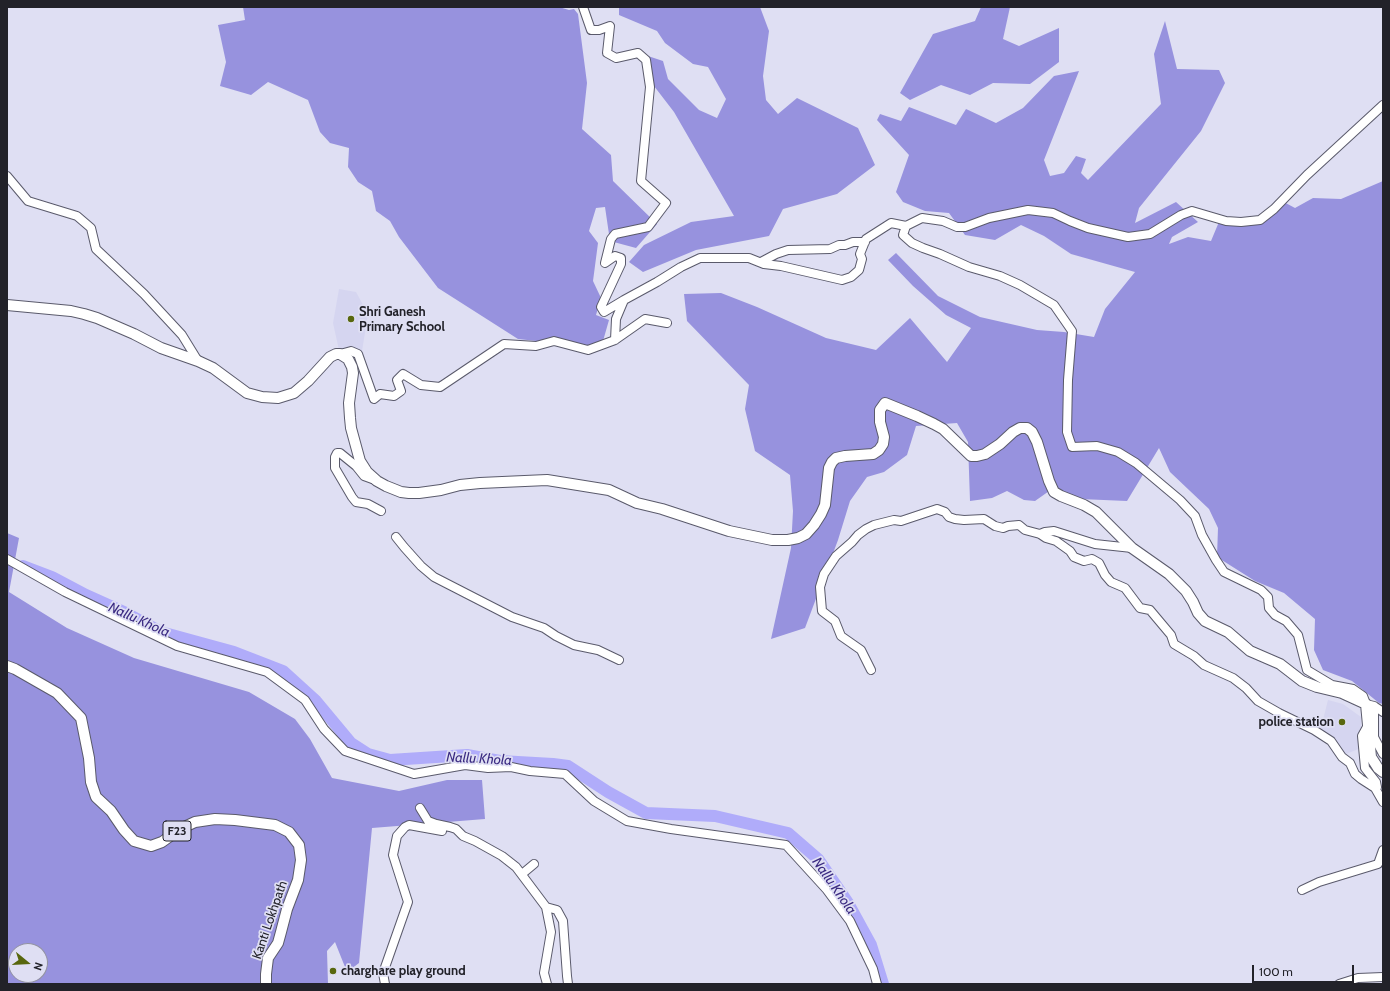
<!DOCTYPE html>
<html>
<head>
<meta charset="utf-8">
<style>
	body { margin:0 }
	#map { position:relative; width:1390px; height:991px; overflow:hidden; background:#dfdff3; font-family:Cabin,sans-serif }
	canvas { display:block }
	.frame { position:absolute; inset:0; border:8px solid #222229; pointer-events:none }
	.north { position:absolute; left:8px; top:943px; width:40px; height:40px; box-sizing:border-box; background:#dfdff3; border:1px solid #9393a2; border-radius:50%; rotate:108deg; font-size:11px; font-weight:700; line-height:16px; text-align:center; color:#222229 }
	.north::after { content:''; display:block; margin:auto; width:14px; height:18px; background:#58670e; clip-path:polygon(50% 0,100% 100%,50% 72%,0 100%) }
	.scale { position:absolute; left:1252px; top:965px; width:102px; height:18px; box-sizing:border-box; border:2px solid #222229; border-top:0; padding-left:5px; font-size:12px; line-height:14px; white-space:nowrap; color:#222229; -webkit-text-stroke:3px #dfdff3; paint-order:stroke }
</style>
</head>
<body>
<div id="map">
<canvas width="1390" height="991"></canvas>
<div class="frame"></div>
<div class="north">N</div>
<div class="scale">100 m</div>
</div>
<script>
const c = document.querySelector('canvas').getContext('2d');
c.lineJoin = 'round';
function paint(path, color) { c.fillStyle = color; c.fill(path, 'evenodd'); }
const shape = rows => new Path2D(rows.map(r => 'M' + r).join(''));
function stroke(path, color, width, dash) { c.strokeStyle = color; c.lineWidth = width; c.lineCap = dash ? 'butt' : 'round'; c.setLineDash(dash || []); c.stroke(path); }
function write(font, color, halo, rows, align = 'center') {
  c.font = font + ' Cabin,sans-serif'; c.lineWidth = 3.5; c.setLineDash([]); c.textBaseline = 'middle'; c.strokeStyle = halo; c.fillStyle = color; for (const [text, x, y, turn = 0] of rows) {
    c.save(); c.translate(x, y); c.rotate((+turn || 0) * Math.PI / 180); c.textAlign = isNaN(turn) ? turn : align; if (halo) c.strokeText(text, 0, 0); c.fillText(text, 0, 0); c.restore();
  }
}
paint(shape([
	[339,289,356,292,368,314,362,351,339,350,333,323],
	[1328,700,1343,704,1361,717,1361,748,1346,754,1321,728]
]), '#d5d5f0');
paint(shape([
	[243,7,559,7,569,10,574,9,578,14,587,83,582,129,611,155,613,181,657,224,636,248,610,241,605,207,596,208,589,231,598,243,593,281,601,298,596,315,609,320,601,348,518,339,438,288,399,237,390,221,376,211,372,191,358,182,348,167,349,148,330,143,320,132,308,100,268,82,251,95,220,86,226,62,218,25,245,20],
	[619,7,760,7,769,31,763,76,766,100,778,114,797,98,858,128,875,165,837,194,783,209,769,236,696,250,643,272,629,262,644,245,691,222,734,216,674,112,654,86,648,56,663,61,668,79,699,110,717,118,726,99,708,67,693,64,665,43,657,31,619,15],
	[981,7,1010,7,1003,39,1019,46,1059,28,1059,62,1030,84,993,83,970,95,941,85,910,100,900,93,933,34,975,21],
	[1165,21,1177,69,1219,70,1225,83,1201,131,1139,208,1135,223,1176,202,1198,222,1172,237,1169,244,1188,237,1211,241,1221,217,1262,222,1280,200,1295,208,1313,198,1341,199,1383,181,1383,704,1379,703,1352,681,1323,670,1314,650,1315,619,1284,593,1255,581,1217,557,1218,528,1209,509,1170,472,1159,448,1127,501,1080,499,1052,489,1035,501,1024,500,1007,491,992,498,970,501,968,442,957,423,916,426,907,455,884,472,867,477,850,501,838,540,805,628,771,639,791,548,793,511,790,475,755,451,745,409,749,385,687,321,684,294,721,293,757,307,826,338,876,350,910,318,947,362,971,328,946,315,913,286,888,260,896,253,938,296,980,317,1037,330,1064,332,1094,337,1105,309,1135,272,1071,254,1044,236,1021,225,995,240,965,235,949,213,925,211,903,202,896,192,909,155,877,120,880,114,901,121,909,107,956,125,966,109,996,123,1023,108,1054,76,1079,71,1044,160,1050,176,1064,173,1076,156,1086,159,1081,173,1088,180,1161,104,1154,54],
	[7,533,19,538,9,592,67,628,134,658,249,692,295,719,310,739,332,778,399,791,447,780,482,780,485,819,372,828,359,963,347,972,335,942,327,951,328,984,7,984],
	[16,951,40,951,40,975,16,975]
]), '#9792de');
stroke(shape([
	[23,566,52,577,86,595,126,613,161,632,234,652,283,671,316,701,351,743,368,754,390,760,467,755,500,761,553,764,568,766,608,792,646,813,715,816,788,833,818,859,848,903,871,945,883,984]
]), '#b0acfa', 12);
const minor = shape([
	[583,7,591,30,599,30,610,26,607,53,616,58,638,53,646,60,650,87,641,181,666,203,648,227,615,234,611,239,605,263,615,256,621,258,621,264,601,307,604,312,624,300],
	[1383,105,1307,175,1274,209,1260,220,1241,222,1226,221,1192,211,1181,215,1150,234,1128,237,1088,228,1070,221,1053,213,1028,210,989,218,965,227,957,227,943,221,922,218,906,226,903,235,912,243,923,248,940,254,969,267,1000,276,1020,285,1054,305,1072,331,1068,380,1067,432,1072,447,1097,446,1118,452,1136,463,1180,500,1195,516,1202,535,1216,560,1224,572,1261,590,1268,597,1269,608,1275,615,1286,621,1298,635,1307,670,1332,685,1353,689,1363,696,1366,704,1374,706,1374,737,1383,754],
	[7,176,28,201,77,216,91,228,96,249,144,294,182,335,198,361],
	[761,262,776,254,788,250,830,249,839,245,845,245,853,242,865,242],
	[615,340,616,319,624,300,657,282,681,267,700,258,749,258,764,264,781,266,842,280,851,277,859,270,862,259,860,254,866,239,891,223,906,226],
	[340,354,351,351,358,354,374,399,380,394,394,396,401,391,397,380,403,374,421,385,440,387,504,344,536,346,554,341,588,350,615,340,645,319,667,323],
	[375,480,364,476,356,466,340,453,337,453,335,457,335,468,352,497,356,502,368,504,381,511],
	[1040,534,1045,532,1054,531,1095,544,1132,548],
	[396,537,404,547,421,566,434,577,512,617,544,628,556,636,574,645,598,650,619,660],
	[7,559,65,592,177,646,267,672,305,700,324,729,345,751,414,774,465,765,488,768,511,767,530,771,565,774,594,801,627,821,671,829,786,845,827,890,850,921,873,969,877,984],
	[871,670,861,650,841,636,835,621,822,611,820,587,824,574,836,556,852,542,858,535,866,529,874,525,894,520,901,521,937,509,945,512,949,517,955,519,964,520,984,519,995,526,1003,528,1008,526,1019,525,1025,530,1040,534,1046,538,1056,541,1070,551,1074,557,1084,561,1092,559,1099,563,1105,575,1111,582,1125,588,1140,608,1150,610,1171,635,1174,644,1194,656,1204,665,1233,678,1246,688,1258,701,1279,713,1314,730,1331,741,1342,757,1350,763,1355,774,1361,779,1375,788,1383,802],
	[1374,706,1383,712],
	[1367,727,1362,736,1365,768,1376,782,1377,787,1375,788],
	[420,808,428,821,436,824,450,827,456,829,463,836,475,841,502,856,516,867,546,907,557,910,563,921,567,976,568,984],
	[522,874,534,864],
	[1302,890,1319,882,1378,864,1383,850],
	[546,907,551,932,544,973,547,984],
	[385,984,383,973,408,902,393,855,397,836,405,827,409,825,442,831],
	[1339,984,1358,978,1383,977]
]);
const major = shape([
	[7,305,71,311,84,314,97,318,134,334,161,348,198,361,213,368,247,393,262,397,278,398,294,393,308,381,330,357,336,354,340,354,348,359,352,367,353,373,349,403,350,418,351,428,360,461,367,472,377,481,386,486,401,492,409,493,419,493,441,490,460,485,480,483,547,480,609,490,637,503,662,509,729,531,772,540,788,540,798,538,806,534,814,525,821,514,825,505,829,468,832,462,836,458,845,456,873,454,879,450,883,444,884,437,880,422,880,410,885,403,917,416,934,424,943,429,971,456,977,456,985,454,1000,444,1013,432,1020,428,1027,428,1032,432,1037,442,1049,481,1054,492,1061,496,1084,505,1096,512,1132,548,1169,574,1186,591,1193,602,1198,613,1205,621,1228,632,1250,651,1280,664,1302,681,1317,687,1342,693,1366,704,1371,757,1378,768,1383,772],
	[7,666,15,669,57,693,81,718,89,758,91,782,96,797,111,811,124,830,134,841,151,846,162,842,180,829,195,822,215,819,235,820,275,825,289,832,299,845,301,860,298,880,287,909,281,932,278,943,268,958,266,974,266,984]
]);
stroke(minor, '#5a5a6b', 10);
stroke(major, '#5a5a6b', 12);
stroke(minor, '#fff', 8);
stroke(major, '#fff', 10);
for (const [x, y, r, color] of [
	[351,319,4,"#58670e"],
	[1342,722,4,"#58670e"],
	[333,971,4,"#58670e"]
]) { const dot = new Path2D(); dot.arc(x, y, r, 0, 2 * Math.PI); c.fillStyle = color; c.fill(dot); stroke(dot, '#dfdff3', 1.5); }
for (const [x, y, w] of [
	[177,831,28]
]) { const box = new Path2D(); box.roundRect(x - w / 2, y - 10, w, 20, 3); c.fillStyle = '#dfdff3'; c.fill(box); stroke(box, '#222229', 1); }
write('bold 12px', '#222229', null, [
	["F23",177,831]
]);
write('bold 13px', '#222229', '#dfdff3', [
	["Shri Ganesh",359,312],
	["Primary School",359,327],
	["police station",1334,722,"right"],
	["charghare play ground",341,971]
], 'left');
write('13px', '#222229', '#dfdff3', [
	["Kanti Lokhpath",270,920,-71]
]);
write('italic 14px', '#3b2b82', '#dfdff3', [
	["Nallu Khola",139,620,24],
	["Nallu Khola",479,759,3],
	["Nallu Khola",834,886,55]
]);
</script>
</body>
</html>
